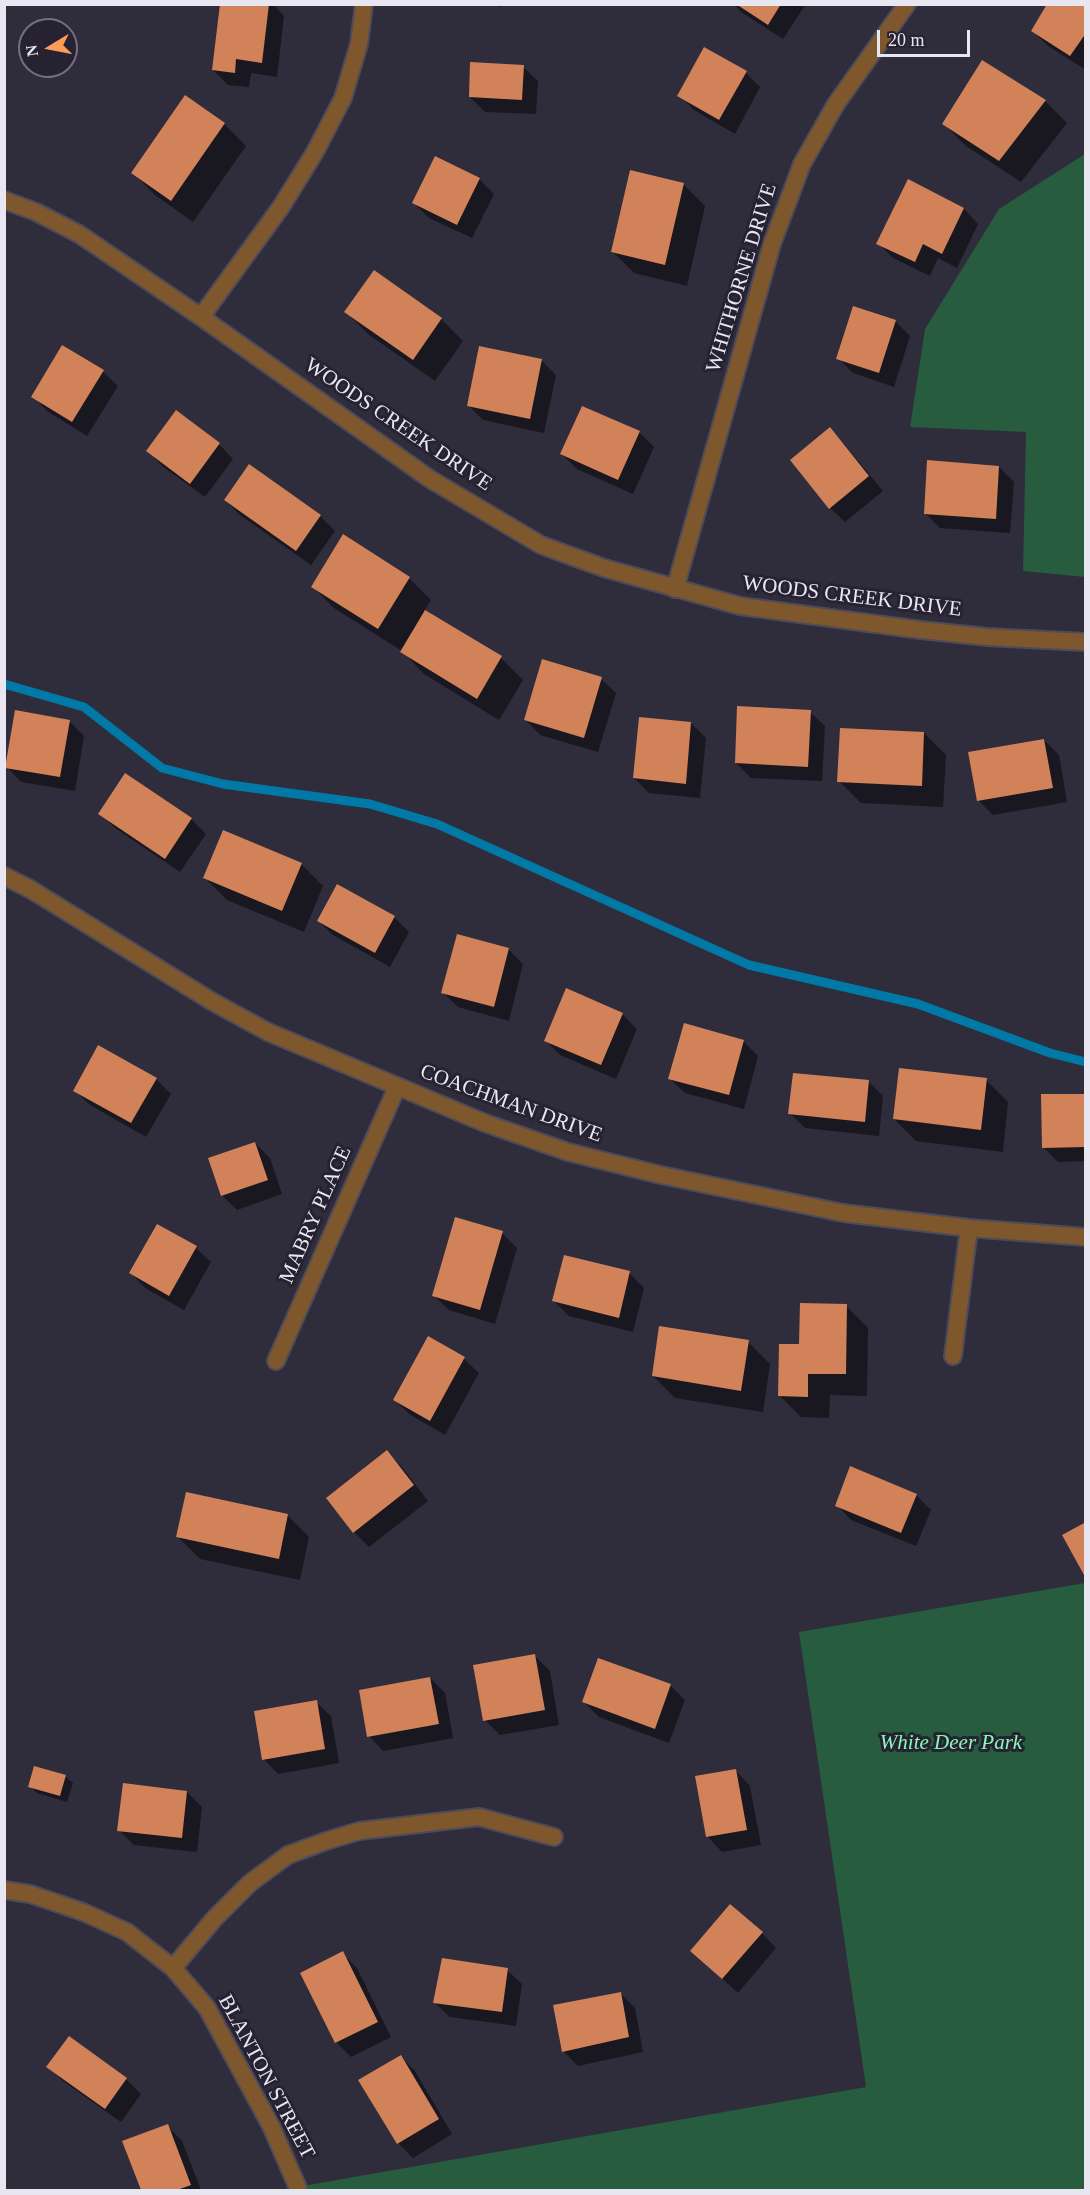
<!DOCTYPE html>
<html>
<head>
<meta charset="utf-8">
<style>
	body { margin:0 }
	#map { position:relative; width:1090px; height:2195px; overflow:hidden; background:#2f2c3c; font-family:Georgia,serif }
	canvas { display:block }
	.frame { position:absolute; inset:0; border:6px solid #e8e6f0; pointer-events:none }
	.north { position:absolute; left:18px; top:18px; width:60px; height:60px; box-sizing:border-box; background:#262232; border:2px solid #74707e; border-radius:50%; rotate:260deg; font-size:16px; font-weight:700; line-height:24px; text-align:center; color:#e8e6f0 }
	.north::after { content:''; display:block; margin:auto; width:21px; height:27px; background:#fd9c56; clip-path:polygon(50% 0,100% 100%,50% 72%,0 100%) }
	.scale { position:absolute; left:877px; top:30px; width:93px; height:27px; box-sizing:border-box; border:3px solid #e8e6f0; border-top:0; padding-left:8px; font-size:18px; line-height:21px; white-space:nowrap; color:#e8e6f0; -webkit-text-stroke:4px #262232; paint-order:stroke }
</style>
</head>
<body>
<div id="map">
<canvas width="1090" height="2195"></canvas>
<div class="frame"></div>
<div class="north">N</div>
<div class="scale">20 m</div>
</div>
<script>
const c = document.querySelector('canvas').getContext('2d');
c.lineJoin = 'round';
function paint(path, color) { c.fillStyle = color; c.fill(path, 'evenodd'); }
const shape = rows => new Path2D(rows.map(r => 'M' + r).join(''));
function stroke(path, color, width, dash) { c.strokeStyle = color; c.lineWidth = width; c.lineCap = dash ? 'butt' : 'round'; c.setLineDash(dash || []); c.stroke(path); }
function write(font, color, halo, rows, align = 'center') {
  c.font = font + ' Georgia,serif'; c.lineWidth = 6; c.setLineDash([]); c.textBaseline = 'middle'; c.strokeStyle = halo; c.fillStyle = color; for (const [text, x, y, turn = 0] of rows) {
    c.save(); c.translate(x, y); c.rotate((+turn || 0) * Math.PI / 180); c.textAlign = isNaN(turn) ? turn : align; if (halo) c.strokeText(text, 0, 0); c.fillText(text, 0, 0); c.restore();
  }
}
paint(shape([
	[1085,154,1085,577,1023,571,1026,432,910,427,925,329,999,209],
	[1085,1583,1085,2190,280,2190,866,2087,799,1632]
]), '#275c3e');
paint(shape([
	[221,4,273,4,284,16,277,77,251,73,249,87,228,85,213,70],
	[496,4,512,4,499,7],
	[734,4,806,4,783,39,741,12],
	[1086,4,1086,70,1048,46,1033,31],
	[523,67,538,81,536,114,485,112,470,97],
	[746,73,760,87,735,134,694,110,679,95],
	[185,97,224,124,246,146,193,222,155,195,133,173],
	[1045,101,1067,123,1021,182,966,146,944,124],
	[479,179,494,194,472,238,429,218,414,203],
	[908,182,964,209,978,224,957,268,938,258,930,276,893,258,878,243],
	[683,184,705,206,687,286,634,273,612,251],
	[374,272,441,319,463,341,435,381,368,334,346,312],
	[895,321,910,336,894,387,853,373,838,358],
	[63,347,103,372,118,386,87,436,47,411,33,396],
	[541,360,556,375,544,433,483,420,469,406],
	[830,429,844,444,883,491,845,522,830,508],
	[639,432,654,447,633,494,577,469,562,454],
	[219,444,233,459,205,497,162,466,148,451],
	[249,466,320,516,335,531,311,565,240,515,225,500],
	[999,467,1014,482,1010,533,940,528,925,513],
	[409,578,431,600,424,611,501,658,523,680,499,720,424,674,402,651,334,608,312,586],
	[601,679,616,693,598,752,540,735,526,720],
	[810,712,825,726,822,781,751,778,736,763],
	[69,721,84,736,75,791,21,782,7,767],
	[691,723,706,738,700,798,649,793,634,778],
	[924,733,946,755,943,807,861,803,839,781],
	[1044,740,1059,755,1067,802,993,815,978,800],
	[100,813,191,819,206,834,180,872,115,828],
	[301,864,323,886,304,932,227,900,205,878],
	[394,917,409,932,390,967,333,935,318,921],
	[508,949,523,964,509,1021,458,1007,443,992],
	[622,1014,637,1029,616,1079,560,1055,545,1040],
	[743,1041,758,1056,744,1109,685,1093,670,1079],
	[156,1079,171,1094,146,1137,90,1105,75,1091],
	[986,1080,1008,1102,1003,1152,916,1141,894,1119],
	[868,1081,883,1096,879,1136,805,1128,790,1113],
	[1086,1095,1086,1161,1058,1162,1043,1147],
	[255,1143,270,1158,282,1194,237,1210,222,1195],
	[502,1233,517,1248,495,1324,449,1310,434,1296],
	[196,1248,211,1262,184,1310,145,1288,131,1273],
	[629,1273,644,1288,633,1332,569,1316,554,1301],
	[846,1306,868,1328,867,1396,830,1395,829,1418,801,1417,779,1395,800,1346],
	[748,1342,770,1364,763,1412,675,1398,653,1376],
	[464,1359,479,1373,445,1435,409,1414,394,1399],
	[387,1452,402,1467,428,1501,369,1547,354,1532],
	[916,1495,931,1510,916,1546,851,1520,837,1505],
	[287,1515,309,1537,300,1580,200,1559,178,1537],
	[535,1656,550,1671,559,1725,500,1735,485,1720],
	[430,1678,445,1693,453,1738,383,1751,369,1736],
	[670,1685,685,1700,669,1743,599,1717,584,1702],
	[316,1702,331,1716,339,1763,278,1774,264,1759],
	[736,1771,750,1786,761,1845,722,1852,708,1837],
	[65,1776,73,1783,67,1802,37,1793,30,1786],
	[187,1792,202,1807,197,1852,134,1845,119,1830],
	[762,1933,776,1948,738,1993,692,1951],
	[342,1953,357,1968,391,2037,351,2057,337,2043,302,1973],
	[507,1970,522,1984,516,2026,450,2017,435,2003],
	[620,1993,635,2008,643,2052,578,2066,563,2051],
	[400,2056,415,2071,452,2134,413,2158,398,2143],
	[48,2066,126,2079,141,2094,121,2122,63,2081],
	[167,2126,182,2141,201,2190,143,2190,124,2142]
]), '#0007');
stroke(shape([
	[4,684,84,707,162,768,223,784,370,804,437,824,749,965,918,1004,1050,1053,1086,1062]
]), '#0079a7', 9);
paint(shape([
	[220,4,269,4,262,63,236,59,235,73,212,70],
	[736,4,781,4,768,25],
	[1047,4,1086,4,1086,33,1070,56,1031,31],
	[704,47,747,71,719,120,677,96],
	[982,60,1046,100,999,161,942,124],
	[470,62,524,65,522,100,469,97],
	[185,95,225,123,171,201,131,173],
	[435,156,480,178,457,225,412,203],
	[630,170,684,183,665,265,611,252],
	[908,179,964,208,942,254,923,244,915,262,876,244],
	[374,270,442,318,413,360,344,312],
	[853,306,896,320,879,373,836,359],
	[62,345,104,370,72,422,31,397],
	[479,346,542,359,530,419,467,406],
	[582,406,640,431,618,480,560,454],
	[176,410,220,443,190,484,146,451],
	[830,427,869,476,829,509,790,460],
	[927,460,999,466,996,519,924,514],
	[249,464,321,515,296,551,224,500],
	[343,534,410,577,378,629,311,587],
	[425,610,502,656,477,699,400,652],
	[542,659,602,677,584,738,524,720],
	[737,706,811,710,808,767,735,763],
	[15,710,70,720,60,777,5,768],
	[639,717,691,722,686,784,633,778],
	[840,728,924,732,922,786,837,782],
	[1044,739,1053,788,977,801,968,752],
	[125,773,192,818,165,859,98,814],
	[223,830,302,863,282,911,203,878],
	[337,884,395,916,375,953,317,921],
	[457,934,509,948,494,1007,441,993],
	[566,988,623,1013,601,1065,544,1041],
	[684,1023,744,1040,729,1095,668,1079],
	[98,1045,157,1078,131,1123,73,1091],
	[899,1068,987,1078,981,1130,893,1119],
	[793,1073,869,1080,865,1122,788,1114],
	[1041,1094,1086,1094,1086,1147,1042,1148],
	[255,1142,268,1180,221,1196,208,1158],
	[455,1217,503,1231,480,1310,432,1296],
	[157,1224,197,1246,169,1296,129,1273],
	[564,1255,630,1271,619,1318,552,1301],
	[800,1303,847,1304,846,1374,808,1374,808,1397,778,1396,779,1344,799,1344],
	[659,1326,749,1340,741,1391,652,1376],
	[428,1336,465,1357,430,1421,393,1400],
	[387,1450,414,1485,353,1533,326,1498],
	[850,1466,917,1494,901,1533,835,1506],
	[186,1492,288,1514,279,1559,176,1537],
	[1086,1522,1086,1574,1084,1575,1062,1535],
	[535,1654,545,1710,483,1721,473,1665],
	[598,1658,671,1684,655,1729,582,1702],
	[430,1677,439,1724,367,1737,359,1690],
	[317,1700,325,1749,262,1760,254,1711],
	[34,1766,66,1775,60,1796,28,1787],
	[736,1769,747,1830,706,1837,695,1776],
	[123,1783,187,1791,182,1838,117,1831],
	[730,1904,763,1932,722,1979,690,1951],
	[343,1951,378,2022,335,2043,300,1973],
	[442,1958,508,1968,502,2012,433,2003],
	[621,1992,629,2037,562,2052,553,2005],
	[69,2036,127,2078,105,2109,46,2067],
	[401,2055,439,2119,397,2144,358,2080],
	[168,2124,191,2185,177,2190,141,2190,122,2141]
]), '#d18258');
const minor = shape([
	[4,200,36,212,79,234,201,317,430,479,541,545,604,568,740,606,921,630,987,637,1086,642],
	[201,317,281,207,315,152,343,98,359,44,364,4],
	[675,589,772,244,802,164,836,104,907,4],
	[4,876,30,889,213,1002,268,1032,485,1123,568,1152,661,1175,843,1213,969,1228,1086,1237],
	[953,1356,969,1228],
	[276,1361,397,1087],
	[4,1890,30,1894,83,1912,127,1932,173,1968,207,2008,271,2126,298,2188],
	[173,1968,215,1918,250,1883,288,1855,326,1841,359,1831,479,1817,554,1837]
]);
stroke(minor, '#4d4a59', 20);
stroke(minor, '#7f572d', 16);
write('21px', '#e8e6f0', '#262232', [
	["WHITHORNE DRIVE",742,278,-73],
	["WOODS CREEK DRIVE",398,425,34],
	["WOODS CREEK DRIVE",852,597,7],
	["COACHMAN DRIVE",511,1104,20],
	["MABRY PLACE",316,1215,-66],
	["BLANTON STREET",266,2077,62]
]);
write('italic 21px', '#85fab6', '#262232', [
	["White Deer Park",951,1743]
]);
</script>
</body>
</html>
